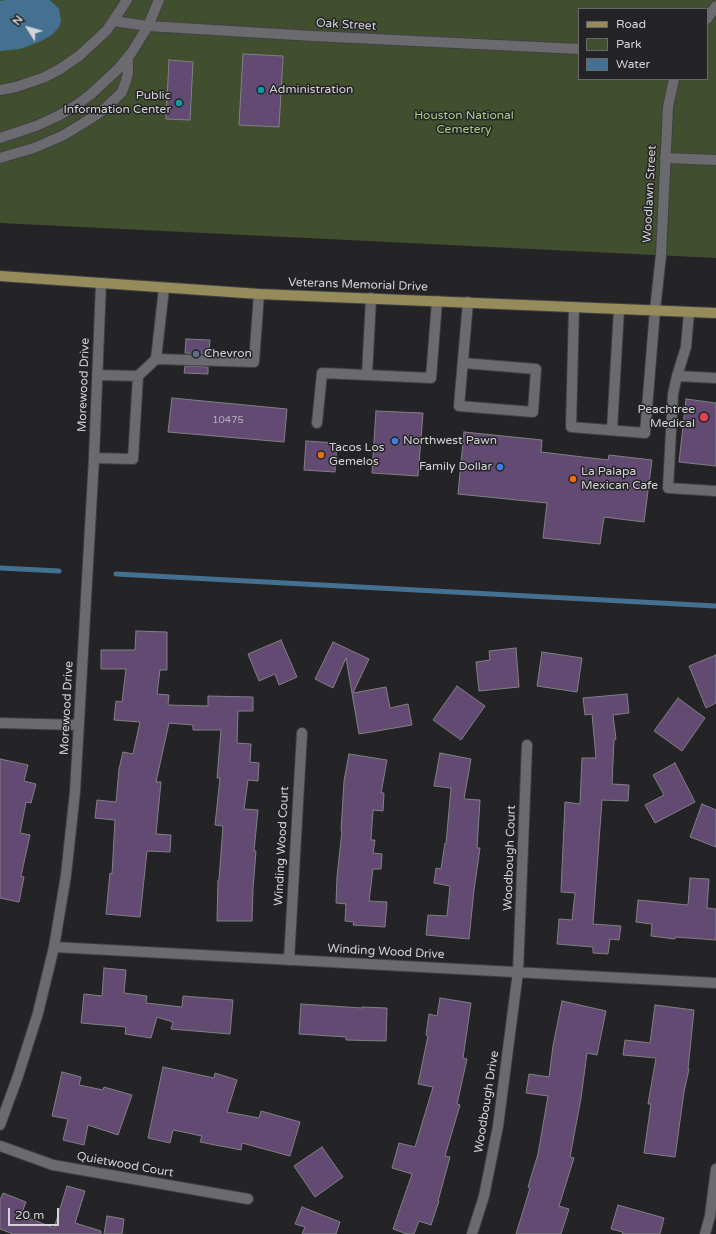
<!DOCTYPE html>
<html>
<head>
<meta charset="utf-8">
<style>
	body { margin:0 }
	#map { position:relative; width:716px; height:1234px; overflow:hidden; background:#242427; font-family:"Varela Round",sans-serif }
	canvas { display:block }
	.legend { position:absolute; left:578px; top:8px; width:130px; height:72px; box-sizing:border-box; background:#242427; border:1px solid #6a6a6d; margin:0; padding:5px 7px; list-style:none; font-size:12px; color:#d3d3d5 }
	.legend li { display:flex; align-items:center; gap:8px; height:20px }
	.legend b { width:20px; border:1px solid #6a6a6d }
	.north { position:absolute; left:8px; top:8px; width:40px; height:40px; -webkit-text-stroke:3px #242427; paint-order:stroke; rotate:307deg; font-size:11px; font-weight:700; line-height:16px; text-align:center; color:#d3d3d5 }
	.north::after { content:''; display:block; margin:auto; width:14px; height:18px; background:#d3d3d5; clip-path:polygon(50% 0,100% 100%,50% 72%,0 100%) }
	.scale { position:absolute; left:8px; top:1208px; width:51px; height:18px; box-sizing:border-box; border:2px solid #d3d3d5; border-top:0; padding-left:5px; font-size:12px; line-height:14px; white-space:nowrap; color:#d3d3d5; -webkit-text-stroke:3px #242427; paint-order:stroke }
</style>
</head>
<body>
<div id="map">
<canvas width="716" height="1234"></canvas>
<ul class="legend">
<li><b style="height:5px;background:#968b5a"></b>Road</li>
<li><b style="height:11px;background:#414f2f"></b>Park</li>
<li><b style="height:11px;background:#447192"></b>Water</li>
</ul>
<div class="north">N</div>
<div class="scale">20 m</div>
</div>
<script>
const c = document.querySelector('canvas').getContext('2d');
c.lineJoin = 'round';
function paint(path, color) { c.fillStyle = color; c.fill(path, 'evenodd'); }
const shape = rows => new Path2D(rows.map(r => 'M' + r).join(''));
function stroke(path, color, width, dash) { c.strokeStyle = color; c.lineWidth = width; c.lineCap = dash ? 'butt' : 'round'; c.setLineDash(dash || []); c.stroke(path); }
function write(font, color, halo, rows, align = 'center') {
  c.font = font + ' "Varela Round",sans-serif'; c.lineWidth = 3; c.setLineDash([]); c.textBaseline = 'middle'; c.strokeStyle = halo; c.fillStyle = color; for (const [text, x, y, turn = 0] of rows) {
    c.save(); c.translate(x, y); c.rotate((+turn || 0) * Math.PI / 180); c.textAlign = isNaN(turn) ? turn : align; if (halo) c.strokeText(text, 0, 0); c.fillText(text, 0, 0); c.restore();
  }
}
paint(shape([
	[0,0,716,0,716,258,0,223],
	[579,9,707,9,707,79,579,79]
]), '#414f2f');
paint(shape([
	[5,0,50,0,59,9,61,20,59,27,53,34,41,41,20,49,0,51,0,1]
]), '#447192');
stroke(shape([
	[0,568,59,571],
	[116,574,716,606]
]), '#447192', 5);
const building = shape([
	[243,54,283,56,279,127,239,125,243,54],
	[169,60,193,62,190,120,166,119,169,60],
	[186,339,210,340,209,354,185,353,186,339],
	[185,366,208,367,208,374,184,373,185,366],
	[172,398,287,409,284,442,168,432,172,398],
	[686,399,716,403,716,466,679,462,686,399],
	[376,411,423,413,418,476,372,473,376,411],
	[464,432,542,440,541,452,608,460,609,455,652,460,644,522,604,517,600,544,543,538,547,503,458,494,464,432],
	[306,441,337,443,335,472,304,470,306,441],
	[136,631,167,632,167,670,160,670,157,694,169,695,168,705,208,706,208,696,253,697,253,711,238,711,237,743,251,744,250,762,259,763,258,781,248,780,244,809,258,810,254,851,256,851,253,889,252,921,217,921,218,880,219,880,223,826,215,825,220,778,217,778,221,730,193,730,193,725,169,723,156,782,161,782,156,834,171,835,170,852,147,851,140,917,106,914,110,873,112,874,115,820,95,818,97,800,116,802,119,769,123,752,133,754,140,722,114,720,116,701,122,702,126,669,101,669,101,650,135,650,136,631],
	[281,640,297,677,279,685,275,674,259,681,248,654,281,640],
	[333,642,369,659,353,693,386,687,390,708,408,704,412,725,359,734,346,658,333,688,315,679,333,642],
	[516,648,519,687,479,691,476,662,490,660,489,651,516,648],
	[542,652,582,658,577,692,537,686,542,652],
	[716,655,716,703,706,708,689,666,716,655],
	[457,686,485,706,461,740,433,720,457,686],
	[627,694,629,713,613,715,616,739,614,740,612,784,629,785,628,801,602,800,593,924,621,926,619,940,610,939,608,954,593,953,593,947,557,944,559,919,572,920,575,893,561,892,565,802,580,804,582,758,596,758,592,714,585,715,583,698,627,694],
	[678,698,705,718,682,751,654,731,678,698],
	[440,753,471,759,464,799,480,800,477,848,480,848,474,890,469,939,426,935,428,915,447,916,450,886,434,883,436,868,441,869,445,843,446,844,451,788,434,786,440,753],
	[349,754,387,760,381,793,384,793,383,811,373,810,371,840,375,840,373,853,382,854,381,869,373,869,369,901,387,902,385,927,353,925,354,922,345,921,346,904,336,903,337,877,342,831,341,831,344,781,349,754],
	[0,759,28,765,24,781,36,784,31,803,26,802,20,833,30,835,21,876,24,877,19,902,0,898,0,759],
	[675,763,695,802,655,823,645,805,664,795,653,775,675,763],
	[702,804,716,810,716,847,690,837,702,804],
	[690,878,709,879,707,908,716,909,716,940,675,937,675,939,651,936,652,924,636,922,638,900,688,905,690,878],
	[104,968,126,970,124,993,147,996,146,1003,182,1007,183,996,233,1000,230,1034,171,1029,173,1022,157,1017,151,1038,125,1034,126,1027,81,1023,84,994,102,996,104,968],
	[440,998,471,1003,463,1058,467,1059,457,1104,460,1105,445,1156,450,1157,438,1201,439,1201,431,1225,419,1221,414,1234,407,1234,393,1229,412,1174,392,1168,399,1143,415,1147,433,1087,418,1084,428,1036,426,1035,429,1014,437,1016,440,998],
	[562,1001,606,1011,597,1055,587,1053,581,1098,570,1157,574,1158,559,1206,569,1209,561,1234,516,1234,530,1188,528,1187,538,1154,548,1096,526,1093,529,1074,549,1077,553,1046,562,1001],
	[301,1004,362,1008,362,1007,387,1008,386,1041,346,1040,346,1037,299,1034,301,1004],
	[655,1005,694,1010,688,1069,689,1069,684,1092,675,1157,644,1153,651,1104,648,1104,656,1058,623,1055,625,1040,650,1043,655,1005],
	[163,1067,214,1078,215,1073,237,1080,227,1112,259,1118,261,1111,300,1122,290,1156,242,1143,241,1150,200,1142,202,1136,173,1130,170,1143,148,1138,163,1067],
	[62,1072,81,1077,79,1085,103,1090,104,1087,132,1095,118,1135,88,1125,84,1145,63,1140,68,1119,52,1116,62,1072],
	[322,1147,343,1177,315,1197,294,1166,322,1147],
	[67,1186,85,1191,75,1223,101,1231,101,1234,13,1234,0,1229,0,1200,3,1193,26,1202,21,1215,54,1228,67,1186],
	[618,1205,664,1218,660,1234,622,1234,623,1232,611,1229,618,1205],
	[302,1207,340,1222,336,1234,302,1234,305,1227,295,1224,302,1207],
	[107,1216,124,1219,122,1234,104,1234,107,1216]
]);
paint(building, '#624a73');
stroke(building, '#828083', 1);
const minor = shape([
	[707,19,716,6],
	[113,21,148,26,313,36,579,49],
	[0,90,16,87,45,77,60,69,79,56,92,44,107,30,127,0],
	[0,138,36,126,58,116,75,106,90,95,118,69,132,52,148,26,159,0],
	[0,158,34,148,62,136,82,124,102,111,122,92,126,81,128,73,128,57],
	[665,158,716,160],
	[371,298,367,375,431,378,437,301],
	[574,307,571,427,645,433,655,310,661,255,668,107,674,79],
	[689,312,686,347,677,376,716,378],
	[156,359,254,362,259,294],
	[463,363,536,369,533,412,459,406,468,302],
	[97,375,138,376],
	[677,376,673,394,668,488,716,491],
	[317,423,322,373,367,375],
	[612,430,619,309],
	[94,458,133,459,138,376,156,359,164,288],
	[0,723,79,725],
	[54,947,716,983],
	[289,960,302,733],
	[0,1125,18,1076,38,1013,54,947,66,875,75,792,94,458,101,283],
	[0,1146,53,1165,248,1199],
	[472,1234,484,1196,498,1126,518,972,527,745],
	[705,1234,710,1216,716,1169]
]);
const major = shape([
	[0,276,259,294,716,313]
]);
stroke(minor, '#404043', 12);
stroke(major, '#404043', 12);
stroke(minor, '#6b6b6f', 10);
stroke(major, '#968b5a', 10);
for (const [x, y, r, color] of [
	[261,90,4,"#0f9aa8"],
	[179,103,4,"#0f9aa8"],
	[196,354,4,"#5c6f8a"],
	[704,417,5,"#e0444e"],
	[395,441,4,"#3f7fe0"],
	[321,455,4,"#e8710a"],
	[500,467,4,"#3f7fe0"],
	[573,479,4,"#e8710a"]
]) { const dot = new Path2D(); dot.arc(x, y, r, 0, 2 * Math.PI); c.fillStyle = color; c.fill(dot); stroke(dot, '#242427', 1.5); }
write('10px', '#b7b1bc', null, [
	["10475",228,420]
]);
write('12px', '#d3d3d5', '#242427', [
	["Oak Street",346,25,3],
	["Woodlawn Street",650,194,-87],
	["Veterans Memorial Drive",358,285,2],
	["Morewood Drive",84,385,-88],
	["Morewood Drive",67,708,-87],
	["Winding Wood Court",282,846,-87],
	["Woodbough Court",510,858,-88],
	["Winding Wood Drive",386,952,3],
	["Woodbough Drive",487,1102,-81],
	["Quietwood Court",125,1165,10]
]);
write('12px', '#d3d3d5', '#242427', [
	["Administration",269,90],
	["Public",171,96,"right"],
	["Information Center",171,110,"right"],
	["Chevron",204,354],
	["Peachtree",695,410,"right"],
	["Medical",695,424,"right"],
	["Northwest Pawn",403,441],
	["Tacos Los",329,448],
	["Gemelos",329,462],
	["Family Dollar",492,467,"right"],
	["La Palapa",581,472],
	["Mexican Cafe",581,486]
], 'left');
write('12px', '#abcb83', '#242427', [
	["Houston National",464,116],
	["Cemetery",464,130]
]);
</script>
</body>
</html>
